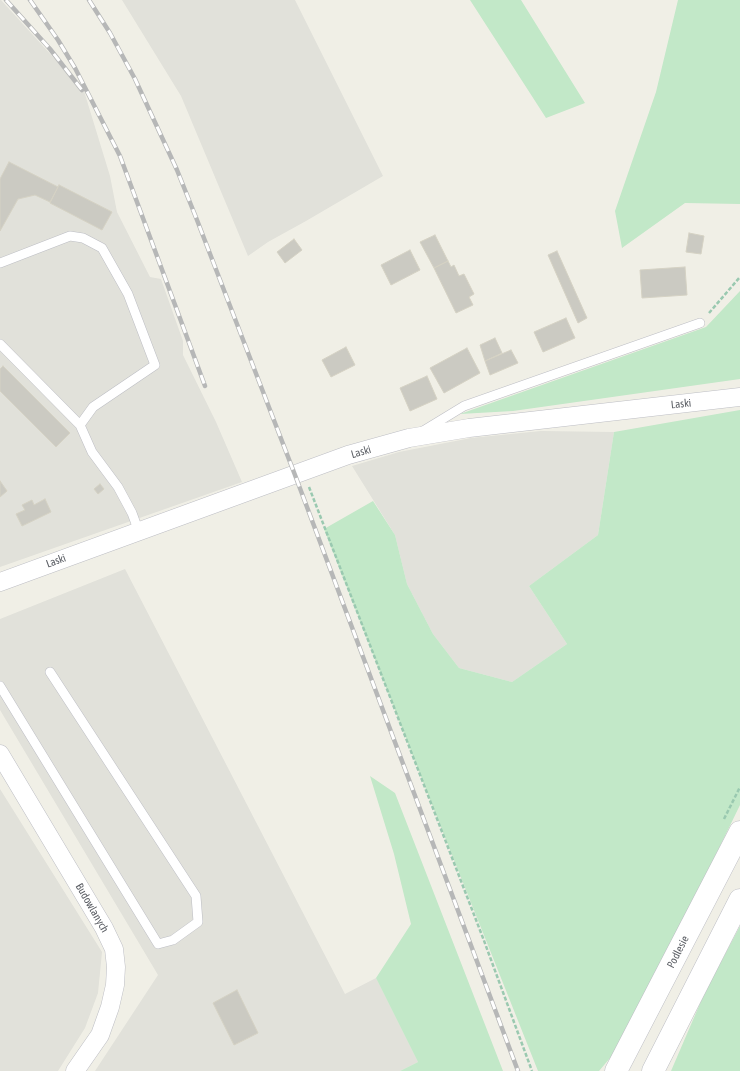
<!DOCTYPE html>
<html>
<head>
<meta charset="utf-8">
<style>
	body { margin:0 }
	canvas { display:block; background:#f0efe6 }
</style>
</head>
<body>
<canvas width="740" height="1071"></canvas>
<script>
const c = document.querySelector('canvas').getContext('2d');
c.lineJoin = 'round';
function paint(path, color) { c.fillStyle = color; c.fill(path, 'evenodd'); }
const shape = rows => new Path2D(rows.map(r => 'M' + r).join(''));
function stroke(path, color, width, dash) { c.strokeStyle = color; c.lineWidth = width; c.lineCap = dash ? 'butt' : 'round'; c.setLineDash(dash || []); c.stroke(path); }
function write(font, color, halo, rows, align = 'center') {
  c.font = font + ' "Asap Condensed",sans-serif'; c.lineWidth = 3; c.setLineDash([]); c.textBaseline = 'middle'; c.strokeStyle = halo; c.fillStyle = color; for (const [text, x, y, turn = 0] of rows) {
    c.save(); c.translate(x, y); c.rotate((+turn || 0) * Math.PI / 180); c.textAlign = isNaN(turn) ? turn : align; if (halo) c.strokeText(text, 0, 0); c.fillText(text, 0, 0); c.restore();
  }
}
paint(shape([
	[0,0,1,0,84,91,110,176,117,212,150,277,161,279,183,341,183,355,216,422,242,482,0,567],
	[122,0,295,0,383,176,306,221,268,242,248,256,181,96],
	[541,431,614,432,598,535,529,586,567,644,512,682,459,668,433,634,407,584,395,535,352,466,399,452,471,438],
	[125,569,345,994,376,978,418,1062,400,1071,95,1071,158,975,0,710,0,619],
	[0,789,102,952,98,993,85,1028,58,1071,0,1071]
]), '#e1e1da');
paint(shape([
	[470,0,521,0,585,103,546,118],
	[678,0,740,0,740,204,685,203,622,248,615,211,656,92],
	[740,291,740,379,513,411,460,414,706,327],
	[740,410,740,805,668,953,616,1051,599,1071,538,1071,427,792,324,529,373,501,395,535,407,584,433,634,459,668,512,682,567,644,529,586,598,535,614,432],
	[370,776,395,793,503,1071,400,1071,418,1062,376,978,411,924,394,854],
	[740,926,740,1071,671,1071,705,992]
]), '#c2e8c8');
const building = shape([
	[9,162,58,187,50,202,35,195,18,199,0,231,0,179,9,162],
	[59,185,112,212,102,230,50,203,59,185],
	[689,233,704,236,701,254,686,252,689,233],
	[435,235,448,261,434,268,420,242,435,235],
	[294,239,302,250,285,263,277,252,294,239],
	[410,250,420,270,391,285,381,265,410,250],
	[557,251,587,318,578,323,548,255,557,251],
	[448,261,451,267,454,265,459,276,464,274,474,294,469,297,473,305,456,313,434,268,448,261],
	[685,267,687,295,642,298,640,270,685,267],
	[566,318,575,338,543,352,534,332,566,318],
	[495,338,502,353,485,361,480,345,495,338],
	[346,347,355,365,331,377,322,360,346,347],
	[467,348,480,373,444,393,430,368,467,348],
	[511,350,518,363,490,375,485,361,511,350],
	[3,366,70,433,56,447,0,391,0,369,3,366],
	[427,376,437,399,410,411,400,388,427,376],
	[0,481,7,491,0,497,0,481],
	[100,484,104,489,98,494,94,489,100,484],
	[45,499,51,512,22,526,16,514,25,510,22,505,32,500,34,505,45,499],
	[237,990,258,1033,234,1045,213,1003,237,990]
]);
paint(building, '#cbcac2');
stroke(building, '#d5d2c4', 1);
const service = shape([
	[0,263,70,236,83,238,102,248,128,294,155,365,93,407,80,425],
	[0,344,80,425,92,452,118,487,132,513,139,532],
	[423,431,464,406,700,323],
	[0,686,158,944,173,940,198,922,196,896,50,672]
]);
const minor = shape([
	[0,582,348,455,409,438,469,428,740,397],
	[0,754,104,928,114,949,116,967,115,985,110,1007,100,1035,75,1071]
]);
const tertiary = shape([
	[616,1071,740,832],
	[653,1071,740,900]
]);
stroke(service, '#bdbec4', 10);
stroke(minor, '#bdbec4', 19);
stroke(tertiary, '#bdbec4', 23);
stroke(shape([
	[709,313,740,277],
	[309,487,483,938,532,1071],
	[724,819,740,787]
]), '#9ac9b0', 2.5, [4, 2]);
stroke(service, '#fff', 9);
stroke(minor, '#fff', 18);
stroke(tertiary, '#fff', 22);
const rail = shape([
	[6,0,50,49,82,90],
	[30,0,58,40,75,68,120,156,205,386],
	[89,0,110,33,135,79,177,170,197,220,295,475,518,1071]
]);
stroke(rail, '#b6b7b7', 4.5);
stroke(rail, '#fff', 3, [9]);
write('11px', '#5d6066', '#fff', [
	["Laski",681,404,-6],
	["Laski",361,452,-16],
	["Laski",56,561,-20],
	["Budowlanych",92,908,60],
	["Podlesie",678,952,-63]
]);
</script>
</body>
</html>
